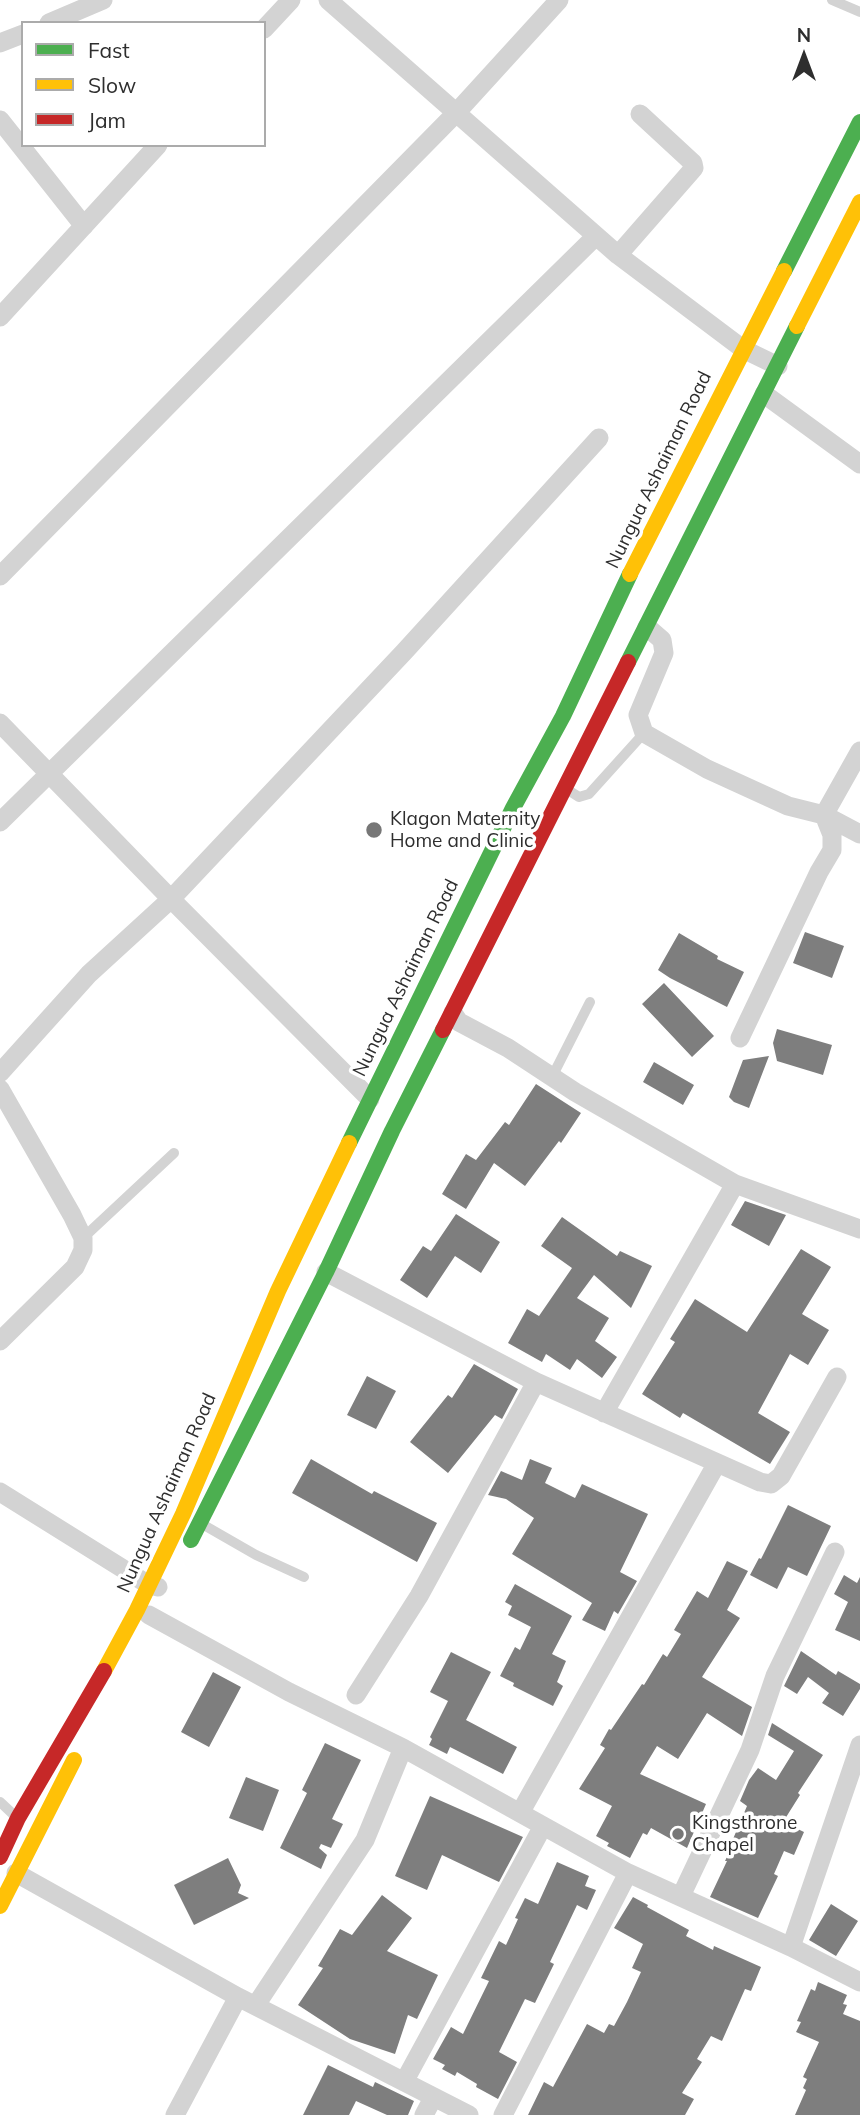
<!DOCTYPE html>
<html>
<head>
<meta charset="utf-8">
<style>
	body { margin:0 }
	#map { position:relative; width:860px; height:2115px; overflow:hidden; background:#fff; font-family:Mulish,sans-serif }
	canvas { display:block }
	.legend { position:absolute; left:21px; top:21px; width:245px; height:126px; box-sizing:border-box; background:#fff; border:2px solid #ababab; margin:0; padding:9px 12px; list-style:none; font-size:21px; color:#2e2e2e }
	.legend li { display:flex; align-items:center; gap:14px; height:35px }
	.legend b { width:35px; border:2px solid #ababab }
	.north { position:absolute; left:769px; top:21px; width:70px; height:70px; -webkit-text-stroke:5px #fff; paint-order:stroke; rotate:0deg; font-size:19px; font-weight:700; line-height:28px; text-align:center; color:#2e2e2e }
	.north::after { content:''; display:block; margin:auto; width:24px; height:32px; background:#2e2e2e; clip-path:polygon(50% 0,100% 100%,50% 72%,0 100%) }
</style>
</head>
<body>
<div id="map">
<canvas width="860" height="2115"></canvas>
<ul class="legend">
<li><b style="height:9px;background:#4caf50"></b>Fast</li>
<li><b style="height:9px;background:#ffc107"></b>Slow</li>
<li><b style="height:9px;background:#c62828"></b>Jam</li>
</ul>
<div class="north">N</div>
</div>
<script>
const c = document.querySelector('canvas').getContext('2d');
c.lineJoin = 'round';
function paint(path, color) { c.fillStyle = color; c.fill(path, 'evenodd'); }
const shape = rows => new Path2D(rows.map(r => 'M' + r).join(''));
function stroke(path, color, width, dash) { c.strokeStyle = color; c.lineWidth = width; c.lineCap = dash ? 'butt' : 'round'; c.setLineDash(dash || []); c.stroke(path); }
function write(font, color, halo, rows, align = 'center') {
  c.font = font + ' Mulish,sans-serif'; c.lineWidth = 7; c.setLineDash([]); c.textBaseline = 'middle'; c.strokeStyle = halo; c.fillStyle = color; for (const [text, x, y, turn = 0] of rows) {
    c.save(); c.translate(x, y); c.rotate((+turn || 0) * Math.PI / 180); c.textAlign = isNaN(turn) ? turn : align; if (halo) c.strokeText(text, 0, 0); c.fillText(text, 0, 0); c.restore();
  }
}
paint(shape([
	[805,932,844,946,832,978,793,963],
	[679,933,718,956,717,959,744,972,727,1007,670,978,658,970],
	[664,983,714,1036,692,1057,642,1004],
	[777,1029,832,1045,823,1075,777,1061,773,1043],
	[769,1056,749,1108,734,1102,729,1097,743,1060],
	[654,1062,694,1085,683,1105,643,1082],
	[536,1084,581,1113,561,1143,559,1141,525,1186,494,1163,466,1209,442,1194,466,1154,476,1160,505,1122,509,1125],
	[745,1201,786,1215,769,1246,731,1225],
	[456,1214,500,1242,481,1273,455,1256,427,1298,400,1280,423,1246,431,1251],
	[562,1217,617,1256,620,1251,652,1266,631,1308,594,1275,577,1298,609,1318,595,1341,617,1357,602,1378,577,1359,570,1370,546,1354,542,1362,508,1343,527,1309,539,1316,572,1268,541,1246],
	[801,1249,831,1267,802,1314,829,1330,808,1365,790,1354,758,1413,790,1432,770,1464,683,1413,680,1418,642,1394,675,1342,670,1339,695,1299,747,1332],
	[474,1364,518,1389,502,1419,495,1415,448,1473,410,1442,448,1395,452,1398],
	[367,1376,396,1391,376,1429,347,1415],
	[311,1459,372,1494,374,1491,437,1523,417,1562,292,1493],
	[530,1459,552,1468,545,1483,575,1498,582,1484,648,1514,620,1572,637,1581,618,1614,614,1611,605,1631,582,1620,592,1603,512,1554,534,1518,506,1499,488,1495,501,1471,522,1480],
	[788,1505,831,1526,807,1576,788,1567,777,1589,750,1575,759,1558,761,1559],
	[727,1561,748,1571,727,1610,740,1618,702,1677,752,1707,742,1736,707,1713,678,1759,657,1746,640,1774,706,1804,687,1848,651,1828,647,1835,643,1833,630,1858,607,1846,609,1843,596,1836,612,1806,579,1789,605,1748,600,1745,609,1729,611,1730,642,1684,644,1685,663,1654,667,1657,681,1634,674,1630,697,1591,708,1598],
	[844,1575,857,1583,860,1577,860,1641,835,1630,848,1602,834,1594],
	[515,1584,572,1616,552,1654,566,1661,557,1682,563,1686,553,1706,513,1686,514,1683,500,1676,515,1647,520,1650,531,1627,508,1615,512,1606,505,1602],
	[801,1651,836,1675,838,1671,860,1684,860,1689,843,1716,822,1703,829,1693,808,1677,797,1694,784,1686],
	[451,1652,491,1672,466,1720,517,1747,503,1774,450,1747,447,1754,429,1745,432,1739,430,1737,448,1701,430,1692],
	[213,1672,241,1687,209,1747,181,1732],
	[772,1723,823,1755,798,1793,800,1795,783,1822,804,1832,794,1855,784,1851,774,1874,778,1876,758,1918,710,1897,727,1861,725,1861,735,1840,733,1839,747,1806,740,1801,749,1780,758,1768,776,1780,794,1751,768,1735],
	[325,1743,361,1760,332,1819,343,1824,331,1848,321,1844,319,1848,327,1855,321,1869,280,1848,307,1793,302,1790],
	[246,1777,279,1790,263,1831,229,1818],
	[430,1796,523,1837,499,1882,442,1855,427,1890,395,1876],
	[228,1858,241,1885,238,1893,249,1898,194,1925,174,1885],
	[557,1862,589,1876,585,1886,596,1890,587,1910,577,1905,550,1962,554,1964,535,2003,525,1999,499,2052,517,2062,498,2099,476,2087,477,2084,457,2072,455,2076,442,2069,445,2065,433,2059,451,2027,463,2034,489,1981,481,1978,499,1941,506,1945,518,1919,515,1918,525,1898,538,1904],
	[382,1895,412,1918,387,1951,438,1975,417,2019,408,2015,395,2054,350,2039,298,2005,323,1968,318,1966,340,1929,352,1935],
	[633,1897,648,1905,647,1907,689,1930,686,1936,713,1950,714,1946,761,1967,751,1991,745,1989,722,2041,711,2036,697,2059,702,2062,682,2093,694,2099,685,2115,528,2115,544,2082,553,2087,587,2024,604,2033,609,2024,614,2026,627,2002,641,1972,632,1968,643,1944,614,1928],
	[831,1904,858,1921,836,1956,809,1940],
	[818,1982,847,1995,843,2004,847,2005,843,2014,860,2021,860,2115,795,2115,806,2090,803,2088,807,2079,803,2077,819,2042,796,2032,801,2022,797,2021,811,1989,815,1991],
	[328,2065,373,2087,375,2082,414,2101,408,2115,387,2115,356,2101,349,2115,303,2115]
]), '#7e7e7e');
stroke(shape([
	[832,0,860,12],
	[568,790,579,797,589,794,644,733],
	[552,1077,590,1002],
	[83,1238,174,1153],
	[202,1524,256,1555,304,1577],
	[0,1802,15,1816]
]), '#d3d3d3', 10);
stroke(shape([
	[328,0,618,255,743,349,778,366],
	[49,23,103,0],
	[264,29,291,0],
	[0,43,23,34],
	[0,120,84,226],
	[618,255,694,168,693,163,640,114],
	[0,317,158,145],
	[764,394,860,464],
	[0,576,456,113,559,0],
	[647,627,662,640,664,653,638,715,644,733,707,769,788,806,824,815,860,834],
	[0,723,171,899,370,1099],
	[0,822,596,236],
	[453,1013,459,1022,508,1048,575,1092,735,1184,860,1229],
	[740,1038,819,872,832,850,832,835,824,815,860,751],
	[0,1073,89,974,171,899,404,652,599,438],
	[0,1089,72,1215,83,1238,83,1250,75,1267,0,1341],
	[326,1272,536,1382,760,1482,771,1484,781,1476,837,1377],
	[604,1413,735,1184],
	[0,1492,149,1585,158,1587],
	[149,1615,289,1692,403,1748,628,1873,791,1947,860,1982],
	[356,1695,419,1596,536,1382],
	[520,1813,717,1463],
	[16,1873,238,1997,469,2115],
	[681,1896,750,1750,775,1676,835,1552],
	[791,1947,860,1745],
	[256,2005,365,1840,403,1748],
	[404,2082,543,1826],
	[175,2115,238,1997],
	[424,2115,433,2098],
	[503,2115,628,1873]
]), '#d3d3d3', 19);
stroke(shape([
	[784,271,860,122],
	[628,662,797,326],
	[349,1143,513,808,563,716,630,574],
	[191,1540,326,1272,392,1131,443,1030]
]), '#4caf50', 16);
stroke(shape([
	[797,326,860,202],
	[630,574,784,271],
	[104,1671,137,1610,183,1514,278,1291,349,1143],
	[0,1906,74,1760]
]), '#ffc107', 16);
stroke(shape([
	[443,1030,628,662],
	[0,1857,18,1818,104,1671]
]), '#c62828', 16);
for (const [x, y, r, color] of [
	[374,830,9,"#777"],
	[678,1834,7,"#777"]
]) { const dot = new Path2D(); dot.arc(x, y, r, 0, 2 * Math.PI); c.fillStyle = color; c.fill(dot); stroke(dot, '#fff', 2.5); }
write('19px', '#2e2e2e', '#fff', [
	["Nungua Ashaiman Road",659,470,-64],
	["Nungua Ashaiman Road",406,978,-64],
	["Nungua Ashaiman Road",167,1493,-66]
]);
write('19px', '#2e2e2e', '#fff', [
	["Klagon Maternity",390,819],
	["Home and Clinic",390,841],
	["Kingsthrone",692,1823],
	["Chapel",692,1845]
], 'left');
</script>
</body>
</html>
